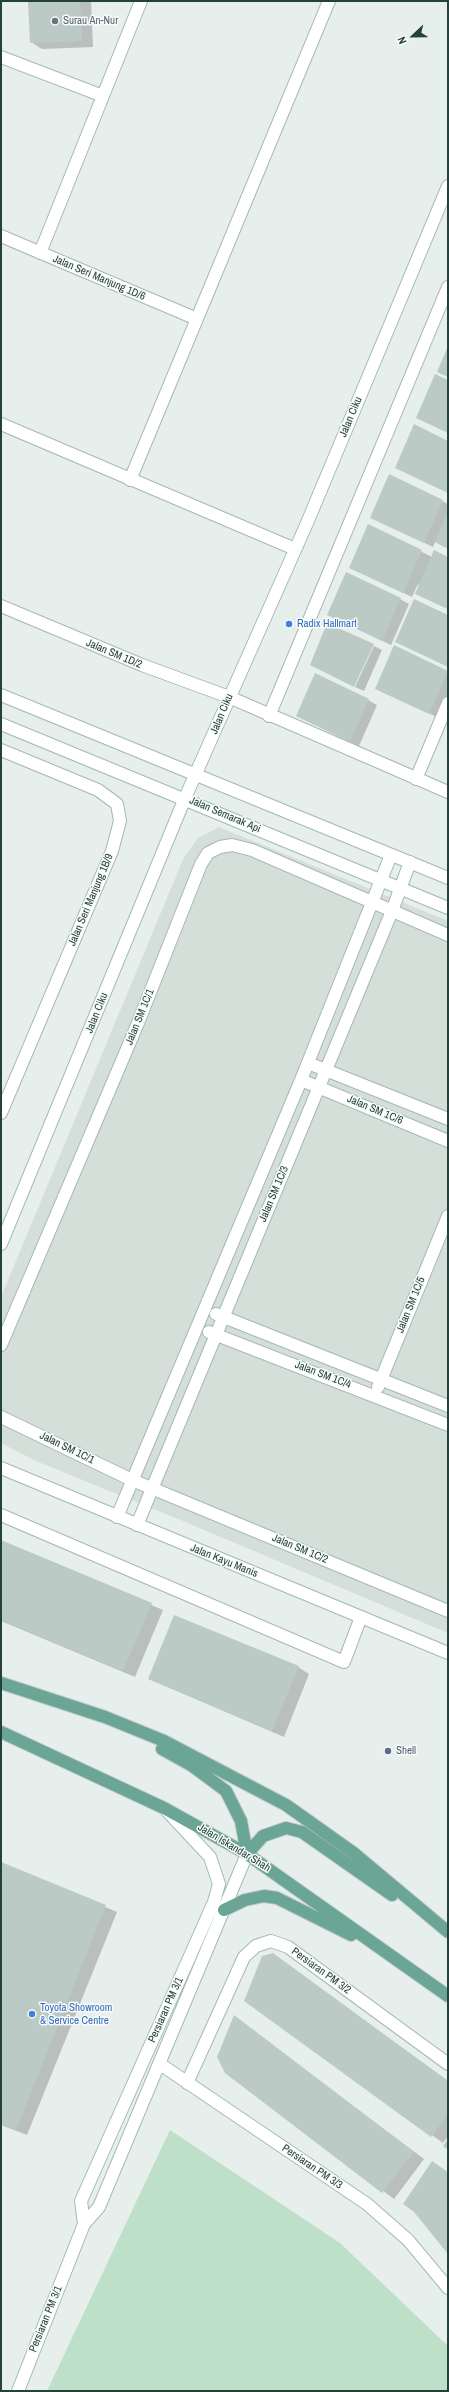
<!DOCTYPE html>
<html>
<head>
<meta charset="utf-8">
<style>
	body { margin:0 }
	#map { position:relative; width:449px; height:2392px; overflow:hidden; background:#e6efeb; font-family:"Archivo Narrow",sans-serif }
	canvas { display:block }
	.frame { position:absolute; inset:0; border:2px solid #24423a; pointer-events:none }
	.north { position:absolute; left:393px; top:16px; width:40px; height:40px; -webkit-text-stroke:3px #f7fbf9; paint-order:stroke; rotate:248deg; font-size:11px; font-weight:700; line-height:16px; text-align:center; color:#24423a }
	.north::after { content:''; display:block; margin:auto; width:14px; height:18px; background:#24423a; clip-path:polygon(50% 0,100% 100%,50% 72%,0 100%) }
</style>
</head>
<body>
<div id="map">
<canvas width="449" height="2392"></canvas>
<div class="frame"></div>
<div class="north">N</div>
</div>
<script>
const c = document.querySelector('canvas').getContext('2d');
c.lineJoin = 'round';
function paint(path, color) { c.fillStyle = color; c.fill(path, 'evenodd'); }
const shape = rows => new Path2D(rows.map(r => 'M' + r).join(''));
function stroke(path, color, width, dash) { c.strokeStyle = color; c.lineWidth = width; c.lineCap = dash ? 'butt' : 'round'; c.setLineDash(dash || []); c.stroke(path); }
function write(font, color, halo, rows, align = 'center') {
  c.font = font + ' "Archivo Narrow",sans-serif'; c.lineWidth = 3; c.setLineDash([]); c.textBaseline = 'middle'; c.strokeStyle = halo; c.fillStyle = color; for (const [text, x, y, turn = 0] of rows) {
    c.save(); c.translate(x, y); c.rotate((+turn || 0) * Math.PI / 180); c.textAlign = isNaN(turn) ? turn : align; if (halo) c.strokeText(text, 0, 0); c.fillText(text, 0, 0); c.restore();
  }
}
paint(shape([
	[219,827,448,921,448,1633,178,1519,36,1461,1,1443,1,1297,184,857,198,838]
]), '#d4dfda');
paint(shape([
	[170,2130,340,2243,448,2346,448,2391,47,2391]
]), '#bfe0c8');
paint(shape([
	[29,1,91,1,93,47,42,49,31,42],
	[442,501,448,504,448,548,435,542,433,547,380,522],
	[368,525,432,557,448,558,448,609,425,598,418,584,412,597,359,572],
	[400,599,409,604,391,645,329,615],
	[374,646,382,650,364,691,355,687],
	[395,646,448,672,448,698,439,718,385,693],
	[368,700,377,705,359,746,297,716],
	[1,1541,163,1610,135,1677,1,1621],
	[298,1667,309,1674,284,1737,149,1679],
	[1,1863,117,1912,27,2135,1,2125],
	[273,1955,448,2081,448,2136,443,2143,245,2001],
	[234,2017,424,2159,394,2199,225,2073]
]), '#0003');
paint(shape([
	[28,1,80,1,82,41,30,43],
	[448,346,448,377,437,372],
	[435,374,448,380,448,433,416,418],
	[414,424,448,441,448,493,395,468],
	[389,474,443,500,424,543,370,518],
	[448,511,448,549,435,542],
	[368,524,422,550,403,593,349,568],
	[434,550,448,557,448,609,415,594],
	[346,572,401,598,382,641,327,615],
	[414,599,448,615,448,667,395,642],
	[327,623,374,644,354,687,310,665],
	[394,645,448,671,429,714,375,689],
	[315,673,369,699,350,742,296,716],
	[1,1540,152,1603,123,1671,1,1620],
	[174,1615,299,1666,272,1731,148,1679],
	[1,1862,106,1905,16,2130,1,2124],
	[273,1953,448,2081,448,2114,431,2137,244,2001,262,1956],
	[234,2015,414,2152,382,2193,225,2073,217,2057],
	[448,2139,448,2150,443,2146],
	[432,2161,448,2172,448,2254,414,2212,403,2204]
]), '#bbcac4');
const street = shape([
	[1,57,103,96],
	[1,236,197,319],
	[40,253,141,1],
	[1,424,295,549],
	[130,480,329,1],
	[1,606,142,665,229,697,448,792],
	[269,716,448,287],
	[1,750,98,790,117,804,120,821,112,851,1,1113],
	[416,779,448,703],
	[308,1063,448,1119],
	[301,1080,448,1141],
	[216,1314,448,1406],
	[209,1332,448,1425],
	[1,1345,138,1023,201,864,208,853,220,847,232,845,252,850,448,935],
	[378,1387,448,1216],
	[1,1417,132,1480,448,1611],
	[1,1515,344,1662,361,1617],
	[117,1517,301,1080,391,855],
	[137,1525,392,911,410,862],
	[160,2064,367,2204,408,2240,448,2288],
	[187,2083,244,1957,256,1946,271,1941,288,1947,448,2064]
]);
const secondary = shape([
	[1,695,448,878],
	[1,724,448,908],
	[1,1244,185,798,307,523,448,186],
	[1,1468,448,1653],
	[84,2224,81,2201,214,1902,219,1884,210,1857,167,1811],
	[18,2391,84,2224,99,2207,247,1854]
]);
const primary = shape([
	[1,1683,105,1717,164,1741,286,1805,355,1854,448,1932],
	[1,1732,164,1808,247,1854,448,1996],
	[162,1749,191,1765,226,1791,241,1821,247,1854],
	[247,1854,263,1836,286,1828,302,1832,392,1895],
	[224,1910,245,1900,264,1896,277,1898,351,1935]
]);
stroke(street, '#a8b8b2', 14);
stroke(secondary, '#a4bbb3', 14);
stroke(primary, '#c2cac8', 14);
stroke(street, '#fff', 12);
stroke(secondary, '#fff', 12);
stroke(primary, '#6aa596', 12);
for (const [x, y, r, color] of [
	[55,21,4,"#6b7280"],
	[289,624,4,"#3f7fe0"],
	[388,1751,4,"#5c6f8a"],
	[32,2014,4,"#3f7fe0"]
]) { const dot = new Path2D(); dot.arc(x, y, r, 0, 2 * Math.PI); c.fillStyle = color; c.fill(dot); stroke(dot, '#f7fbf9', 1.5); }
write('11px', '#5b616d', '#f7fbf9', [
	["Surau An-Nur",63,21]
], 'left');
write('11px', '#24423a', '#f7fbf9', [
	["Jalan Seri Manjung 1D/6",99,278,23],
	["Jalan Ciku",351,417,-67],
	["Jalan SM 1D/2",114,654,23],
	["Jalan Ciku",222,714,-67],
	["Jalan Semarak Api",225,815,23],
	["Jalan Seri Manjung 1B/9",91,900,-67],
	["Jalan Ciku",97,1013,-68],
	["Jalan SM 1C/1",140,1017,-68],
	["Jalan SM 1C/6",375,1110,23],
	["Jalan SM 1C/3",274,1194,-67],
	["Jalan SM 1C/5",411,1305,-68],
	["Jalan SM 1C/4",323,1375,21],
	["Jalan SM 1C/1",67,1448,26],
	["Jalan SM 1C/2",300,1549,23],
	["Jalan Kayu Manis",224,1561,22],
	["Jalan Iskandar Shah",234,1848,31],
	["Persiaran PM 3/2",321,1971,36],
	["Persiaran PM 3/1",166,2010,-66],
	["Persiaran PM 3/3",312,2167,34],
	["Persiaran PM 3/1",46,2319,-68]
]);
write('11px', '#366cbe', '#f7fbf9', [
	["Radix Hallmart",297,624],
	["Toyota Showroom",40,2008],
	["& Service Centre",40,2021]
], 'left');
write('11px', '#4e5e75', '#f7fbf9', [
	["Shell",396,1751]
], 'left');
</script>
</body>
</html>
